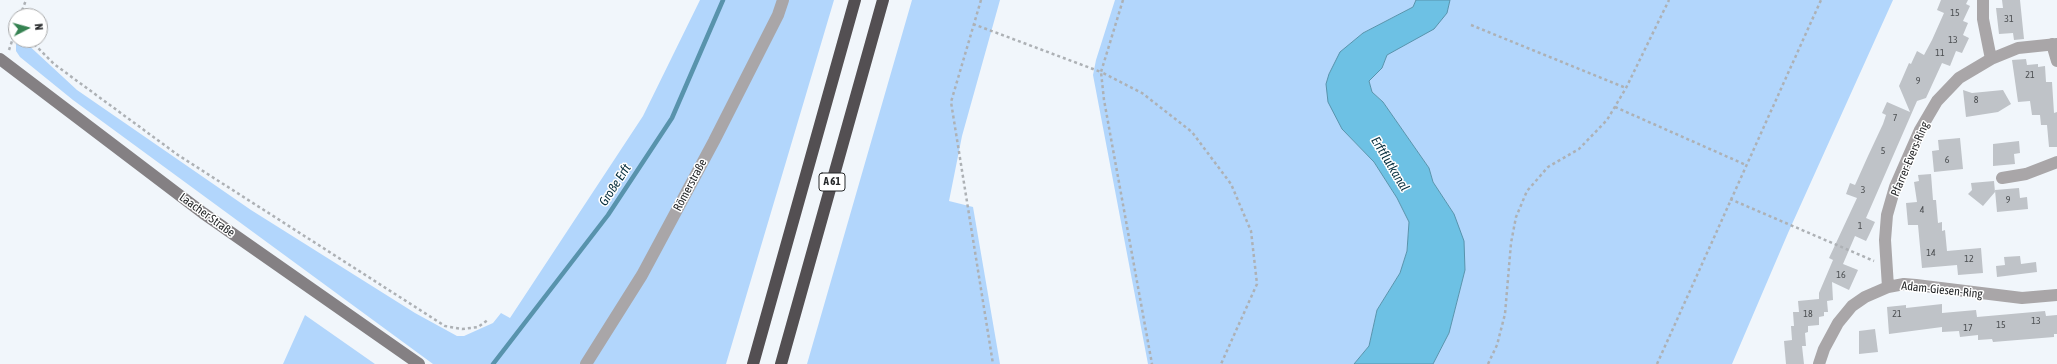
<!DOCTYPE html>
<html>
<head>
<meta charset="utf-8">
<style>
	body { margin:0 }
	#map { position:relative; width:2057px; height:364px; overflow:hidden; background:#f1f6fb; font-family:"Asap Condensed",sans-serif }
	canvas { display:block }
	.north { position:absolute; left:8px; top:8px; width:40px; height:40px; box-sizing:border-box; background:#fff; border:1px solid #a8a9aa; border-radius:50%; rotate:84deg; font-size:11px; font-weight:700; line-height:16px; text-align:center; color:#26282a }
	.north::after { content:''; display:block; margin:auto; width:14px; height:18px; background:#358251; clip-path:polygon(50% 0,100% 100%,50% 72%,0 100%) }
</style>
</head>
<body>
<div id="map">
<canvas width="2057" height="364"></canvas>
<div class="north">N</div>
</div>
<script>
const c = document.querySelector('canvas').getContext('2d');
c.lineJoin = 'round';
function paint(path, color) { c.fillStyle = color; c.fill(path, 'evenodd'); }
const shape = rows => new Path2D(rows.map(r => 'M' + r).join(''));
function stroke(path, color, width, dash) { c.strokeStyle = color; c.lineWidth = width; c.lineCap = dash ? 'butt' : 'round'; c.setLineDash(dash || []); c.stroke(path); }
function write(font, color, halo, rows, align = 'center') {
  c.font = font + ' "Asap Condensed",sans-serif'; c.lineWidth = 3; c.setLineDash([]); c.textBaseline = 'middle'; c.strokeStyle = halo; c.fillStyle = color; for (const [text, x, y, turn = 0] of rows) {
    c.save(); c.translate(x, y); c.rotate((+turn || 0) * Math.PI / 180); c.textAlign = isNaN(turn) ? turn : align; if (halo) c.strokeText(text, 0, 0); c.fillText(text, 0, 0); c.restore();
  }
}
paint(shape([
	[700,0,834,0,726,364,433,364,73,100,20,57,16,51,16,43,18,40,24,41,77,90,251,210,415,313,457,336,464,336,493,323,501,313,510,318,643,116],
	[912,0,1000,0,962,136,949,201,973,207,1000,364,807,364],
	[1115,0,1416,0,1413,7,1363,33,1341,52,1329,74,1342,129,1374,162,1397,198,1409,222,1407,251,1400,273,1377,310,1369,346,1354,364,1148,364,1093,75,1096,60],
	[1450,0,1893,0,1788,233,1732,364,1433,364,1449,333,1465,270,1454,214,1433,182,1429,168,1383,102,1372,92,1369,81,1382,68,1387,55,1447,13],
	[305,315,375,364,283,364]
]), '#b2d6fc');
const water = shape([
	[1416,0,1450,0,1447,13,1434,29,1387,55,1382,68,1369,81,1372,92,1383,102,1429,168,1433,182,1454,214,1464,241,1465,270,1449,333,1433,364,1354,364,1369,346,1377,310,1400,273,1407,251,1409,222,1397,198,1374,162,1342,129,1328,102,1326,84,1329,74,1340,52,1363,33,1413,7,1416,0]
]);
paint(water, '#6dc1e4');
stroke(water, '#5893ac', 1);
stroke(shape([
	[493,364,608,215,672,118,723,0]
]), '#5893ac', 4.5);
paint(shape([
	[1941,0,1968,0,1966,4,1970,6,1963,21,1968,23,1963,35,1969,38,1962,53,1956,51,1950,66,1942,63,1926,98,1917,101,1866,218,1875,222,1869,235,1866,241,1855,236,1843,264,1858,270,1849,290,1832,282,1833,300,1827,301,1828,312,1824,312,1824,316,1819,317,1819,325,1808,326,1808,332,1805,333,1806,346,1802,346,1804,364,1786,364,1784,341,1792,340,1791,326,1794,326,1793,312,1799,312,1798,301,1819,299,1819,293,1833,260,1829,258,1857,198,1846,194,1850,183,1855,185,1868,156,1883,124,1886,115,1882,113,1887,102,1910,112,1899,86,1909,63,1911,64,1917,51,1924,55,1932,40,1944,13,1937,10],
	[2002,0,2020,0,2024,39,2014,40,2013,33,1999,34,1996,8,2003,8],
	[2026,59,2027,65,2038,64,2038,67,2045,66,2046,82,2052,82,2054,113,2057,112,2057,147,2049,147,2047,125,2041,125,2040,115,2032,115,2030,101,2018,102,2012,60],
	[1963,90,1972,93,2003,90,2011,104,1998,112,1966,117],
	[1960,138,1963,169,1934,172,1932,151,1939,150,1938,140],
	[2019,141,2020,153,2014,154,2015,164,1993,166,1993,144],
	[1931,174,1933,200,1936,200,1938,223,1942,222,1942,231,1945,230,1947,251,1981,248,1983,273,1958,275,1957,265,1922,268,1918,225,1908,225,1906,203,1917,202,1914,182,1919,181,1918,175],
	[1994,181,1995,192,1983,206,1968,194,1972,190,1971,183],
	[2019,188,2020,198,2027,197,2028,209,1997,212,1995,190],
	[2020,256,2021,264,2036,262,2037,272,1997,277,1996,266,2005,265,2004,257],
	[1942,304,1942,313,1976,310,1977,317,2045,311,2046,316,2057,315,2057,334,2054,334,2054,337,1993,342,1992,339,1978,340,1978,335,1960,337,1959,331,1942,332,1942,327,1889,334,1887,307,1906,305,1906,308],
	[1875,329,1878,352,1859,354,1859,331]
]), '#bfc3c8');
stroke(shape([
	[981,0,951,102,993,364],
	[1123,0,1101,72,1142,93,1192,132,1231,184,1251,231,1257,284,1221,364],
	[20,16,26,0],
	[973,24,1101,72,1104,100,1152,364],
	[1471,25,1626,88],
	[30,40,54,64,178,155,445,326,462,329,478,327,489,319],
	[9,50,16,29],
	[1615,107,1746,165],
	[1730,199,1874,261],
	[1488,364,1497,345,1505,314,1511,243,1516,217,1527,191,1548,167,1579,149,1607,120,1626,88,1669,0],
	[1657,364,1821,0]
]), '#adb1b5', 2.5, [3, 3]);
stroke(shape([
	[1983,0,1983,19,1991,59,2018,48,2057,44],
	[2052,44,2057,61],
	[2002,178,2026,174,2057,162],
	[1888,287,1885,240,1887,215,1895,187,1920,130,1937,101,1959,78,1991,59],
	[586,364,642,275,714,141,778,15,783,0],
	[1819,364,1824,349,1838,323,1852,306,1865,297,1888,287,1904,284,1916,285,2022,298,2057,295]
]), '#a9a6a8', 12);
stroke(shape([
	[0,59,203,213,419,364]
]), '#848083', 12);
stroke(shape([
	[753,364,855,0],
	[781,364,883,0]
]), '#534f52', 12);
write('10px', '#4c4f52', null, [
	["15",1955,13],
	["31",2009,19],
	["13",1953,40],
	["11",1940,53],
	["21",2030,75],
	["9",1918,81],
	["8",1976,100],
	["7",1895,118],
	["5",1883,151],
	["6",1947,160],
	["3",1863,190],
	["9",2008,200],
	["4",1922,210],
	["1",1860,226],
	["14",1931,253],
	["12",1969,259],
	["16",1841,275],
	["18",1808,314],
	["21",1897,314],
	["13",2036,321],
	["15",2001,325],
	["17",1968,328]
]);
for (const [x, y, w] of [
	[832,182,26]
]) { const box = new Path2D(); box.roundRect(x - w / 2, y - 9, w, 18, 3); c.fillStyle = '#fff'; c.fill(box); stroke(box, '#26282a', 1); }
write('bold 11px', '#26282a', null, [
	["A 61",832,182]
]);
write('12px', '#26282a', '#fff', [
	["Pfarrer-Evers-Ring",1910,159,-67],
	["Römerstraße",690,185,-62],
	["Laacher Straße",207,215,36],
	["Adam-Giesen-Ring",1942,290,6]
]);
write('italic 13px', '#062e3d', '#fff', [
	["Erftflutkanal",1390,164,59],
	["Große Erft",615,185,-57]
]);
</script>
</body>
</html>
